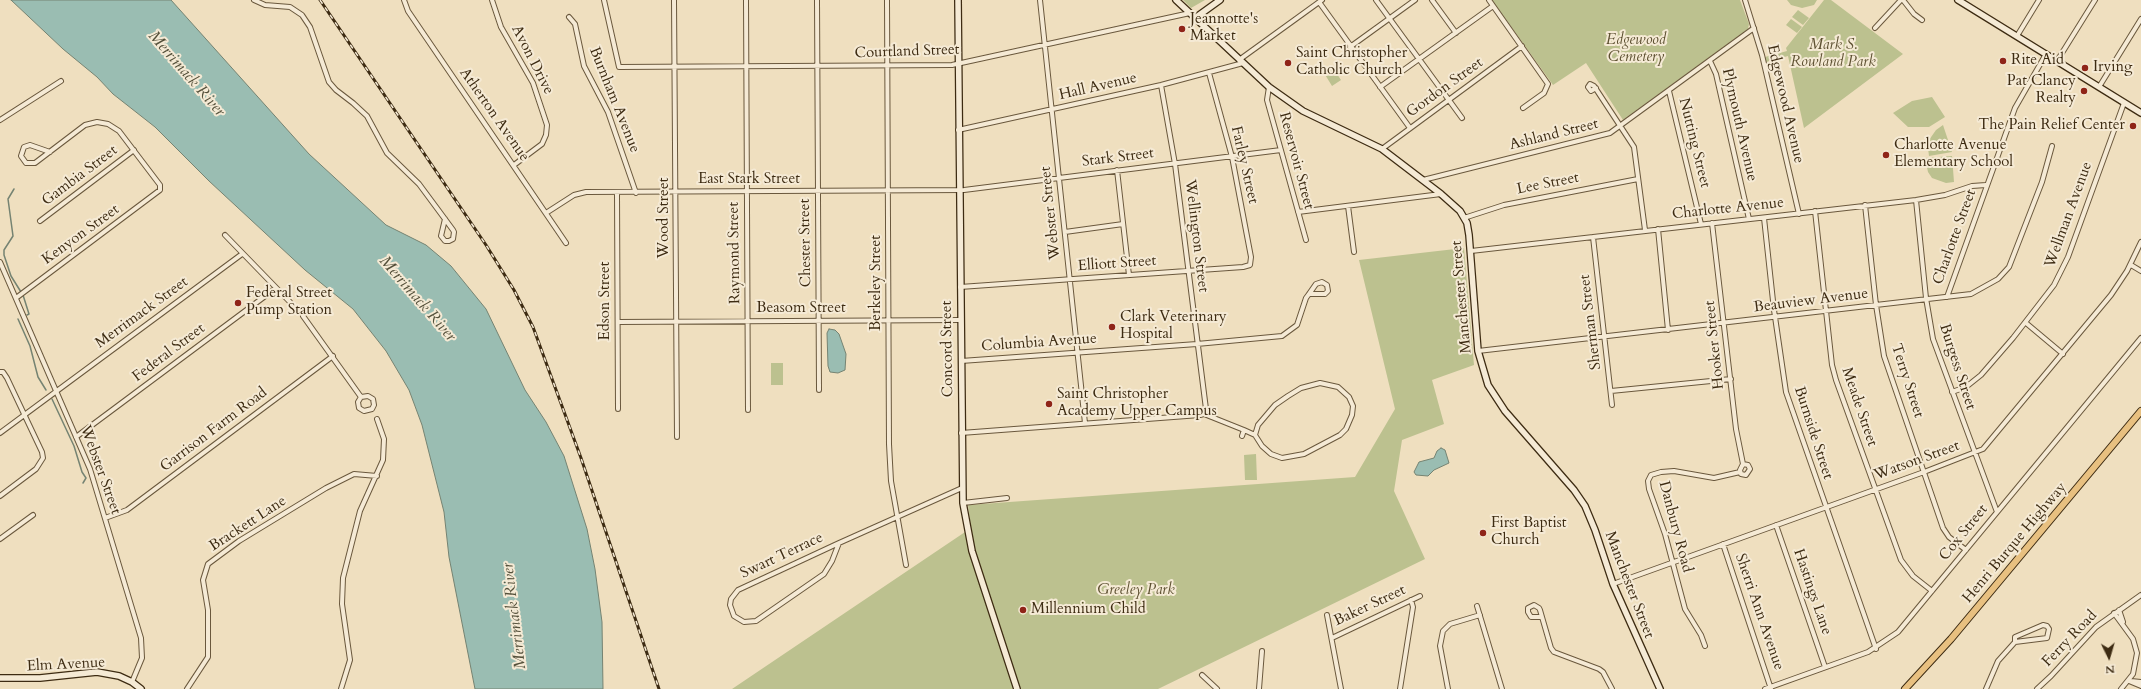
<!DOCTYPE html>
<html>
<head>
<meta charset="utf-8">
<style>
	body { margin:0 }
	#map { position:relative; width:2141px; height:689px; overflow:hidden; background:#efdfbf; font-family:Cardo,serif }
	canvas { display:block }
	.north { position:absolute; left:2089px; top:637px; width:40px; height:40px; -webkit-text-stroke:3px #f5ead5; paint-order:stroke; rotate:175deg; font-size:11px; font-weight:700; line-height:16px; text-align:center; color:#3d2b12 }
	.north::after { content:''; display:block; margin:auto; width:14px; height:18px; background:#3d2b12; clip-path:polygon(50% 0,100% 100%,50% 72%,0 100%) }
</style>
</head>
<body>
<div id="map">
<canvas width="2141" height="689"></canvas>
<div class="north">N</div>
</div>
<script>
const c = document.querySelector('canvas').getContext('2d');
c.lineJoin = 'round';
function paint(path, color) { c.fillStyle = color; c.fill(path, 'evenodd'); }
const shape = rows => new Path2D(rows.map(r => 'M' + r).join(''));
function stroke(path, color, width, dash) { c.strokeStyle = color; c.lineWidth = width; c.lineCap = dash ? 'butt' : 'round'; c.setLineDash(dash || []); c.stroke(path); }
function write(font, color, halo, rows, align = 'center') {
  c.font = font + ' Cardo,serif'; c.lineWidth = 4; c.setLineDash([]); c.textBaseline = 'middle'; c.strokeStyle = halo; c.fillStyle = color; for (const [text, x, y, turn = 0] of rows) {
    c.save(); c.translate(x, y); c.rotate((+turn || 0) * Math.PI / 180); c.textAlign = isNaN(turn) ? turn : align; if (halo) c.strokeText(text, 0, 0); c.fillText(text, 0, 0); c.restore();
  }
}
paint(shape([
	[1183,0,1205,0,1191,8],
	[1492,0,1740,0,1749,24,1748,29,1623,120,1586,63,1553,85],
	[1787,0,1817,0,1814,5,1802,8,1791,5],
	[1824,0,1831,0,1903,54,1804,128,1788,56,1766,62,1765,57,1787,51,1786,48],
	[1798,10,1809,18,1803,25,1792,17],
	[1791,19,1802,27,1797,33,1786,25],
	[1333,68,1341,80,1332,86,1324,73],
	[1932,97,1945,117,1929,127,1908,127,1893,113,1912,101],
	[1943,125,1952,152,1929,156,1928,148,1929,140,1936,130],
	[1952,156,1954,182,1946,183,1932,178,1928,172,1925,158],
	[1464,248,1474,365,1432,380,1444,424,1402,440,1394,491,1425,559,1158,689,732,689,971,528,968,505,1355,477,1395,409,1359,260],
	[771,363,783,363,783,385,771,385],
	[1256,454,1257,480,1245,480,1244,455]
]), '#bcc18f');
const water = shape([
	[11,0,171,0,309,154,386,225,426,245,451,266,486,309,525,390,546,422,564,456,587,529,595,569,602,622,603,689,475,689,449,557,444,512,422,425,409,390,386,351,353,309,305,270,209,181,155,127,113,94,97,77,63,49,11,0],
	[829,329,835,330,839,334,846,354,845,370,838,373,830,372,828,366,827,333,829,329],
	[1441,448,1445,450,1449,463,1434,470,1428,476,1416,475,1414,472,1419,462,1434,458,1437,451,1441,448]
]);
paint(water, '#9abdb2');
stroke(water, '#758372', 1);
stroke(shape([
	[14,189,8,199,13,236,4,250,4,255,11,276,21,292],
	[23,295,29,314,27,315],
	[18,319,30,346,38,377,46,390],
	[52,399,74,446,82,472,86,478,83,483]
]), '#758372', 1.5);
const street = shape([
	[254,0,265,5,290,7,302,15,310,27,329,82,336,90,353,103,367,116,387,153,419,184,439,211,453,230,454,232,453,239,449,241,445,241,441,236,445,219],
	[404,0,408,11,566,243],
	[492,0,501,27,533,83,547,125,546,135,542,144,514,165],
	[604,0,619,67,952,65,1190,13],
	[674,0,677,437],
	[746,0,748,410],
	[817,0,819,390],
	[887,0,889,444,891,481,906,565],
	[1040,0,1085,423],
	[1376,0,1462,118],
	[1432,0,1456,33],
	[1489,0,1548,84,1544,93,1523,108],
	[1745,0,1762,55,1799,214],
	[1903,0,1914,14,1922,20],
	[1319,2,1410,128],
	[569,17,575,24,584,66,608,112,636,193],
	[1875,28,1901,0],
	[2017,36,2039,0],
	[1350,47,1415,0],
	[1239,60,1322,0],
	[1710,61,1716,74,1749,219],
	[2057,61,2095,0],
	[1161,85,1175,164,1206,409,1204,414],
	[1269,87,1267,100,1306,240],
	[1380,87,1493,6],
	[2099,87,2141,19],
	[1596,88,1591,91,1588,87,1590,84,1594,86,1634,147,1645,230],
	[1669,91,1701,224],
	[0,120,61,81],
	[958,130,1161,85,1243,63],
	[1382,149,1522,46],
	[1117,170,1129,275],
	[1423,180,1610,133,1754,28],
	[617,193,618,409],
	[1916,200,1926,298,1933,339,1997,512],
	[1865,205,1876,305,1884,356,1943,528,1949,537,1966,550],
	[1348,206,1354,252],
	[1815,211,1832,365,1836,380,1901,560,1913,576,1932,591],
	[1298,212,1441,194],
	[546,213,574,195,586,192,964,190,1281,150],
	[1464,218,1504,205,1638,179],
	[1764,218,1774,310,1786,392,1876,649],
	[40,221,134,150],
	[1712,223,1736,429,1743,464,1740,470,1741,474,1746,475,1750,469,1748,465,1743,464],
	[1658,229,1668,330],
	[1065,232,1123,224],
	[225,235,290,302],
	[1593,237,1612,405],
	[1471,251,1916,200,1945,195,1972,186,1986,185],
	[0,262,90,469,141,638,142,658,132,682],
	[2131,265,2141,271],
	[960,287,1243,267,1250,265,1251,257,1232,157,1209,73],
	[1947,297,2015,108,2046,54],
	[16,298,160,190,160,185,119,131,108,124,97,122,85,125,35,163,26,163,21,156,24,147,30,145,50,152],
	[303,316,361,397,368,396,373,399,374,405,372,409,364,411,359,408,358,402,361,397],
	[618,322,960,320],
	[2026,323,2063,354],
	[1478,351,1971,294,1998,279,2009,267,2042,182,2052,146],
	[961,361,1197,344,1282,336,1297,325,1306,298,1309,294,1316,284,1322,282,1327,285,1328,291,1325,294,1309,294],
	[0,372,3,372,7,378,42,452,43,458,36,469,0,496],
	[1320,383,1338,387,1349,397,1353,406,1352,415,1346,429,1340,435,1304,454,1282,458,1271,454,1262,446,1255,435,1258,425,1275,405,1288,396,1301,388,1320,383],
	[1611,391,1731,379],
	[1952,392,1966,387,1981,375,2013,338,2054,285,2068,257,2124,103],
	[1244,430,1255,435],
	[0,433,242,254],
	[961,433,1200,415,1204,414,1244,430,1242,436],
	[76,437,276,288],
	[963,503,1007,498],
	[105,518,127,510,333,356],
	[1776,525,1825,667],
	[0,539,33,515],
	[839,543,738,590,731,599,730,605,734,616,744,622,756,621,824,574,832,561,839,543,962,488],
	[1723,544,1771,689],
	[1613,584,1924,472,1983,449,2111,295,2127,271,2141,242],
	[1477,606,1502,689],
	[2119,610,2123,622],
	[2114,613,2133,639,2137,653,2133,674,2121,689],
	[1327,615,1341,689],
	[1542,617,1531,617,1528,612,1528,608,1534,605,1539,608,1540,610,1542,617,1551,648,1554,652,1599,669,1603,672,1612,689],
	[1332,638,1420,596],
	[1705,646,1701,635,1685,609,1665,534,1649,489,1648,481,1651,475,1661,472,1674,471,1714,478,1740,472],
	[1202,675,1217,689],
	[2129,681,2141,686],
	[2131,681,2141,682],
	[187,689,208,657,208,610,203,580,208,564,239,541,326,488,354,474,377,476],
	[341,689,350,660,342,604,343,578,360,511,383,460,384,439,377,419],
	[1259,689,1262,651],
	[1400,689,1413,607,1411,600],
	[1448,689,1440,646,1443,631,1450,624,1480,615],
	[1765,689,1868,652,1898,632,2141,338],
	[1986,689,1998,661,2015,642,2015,637,2043,625,2047,626,2049,629,2047,638,2015,642],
	[2037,689,2051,676,2096,627,2141,595]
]);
const secondary = shape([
	[958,0,963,503,972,551,1017,689],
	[1176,0,1269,87,1303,111,1382,149,1441,194,1460,211,1467,223,1469,235,1478,351,1488,385,1505,411,1574,490,1585,506,1595,530,1613,584,1660,689],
	[1958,0,2141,113],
	[1195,18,1220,0],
	[0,678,40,678,97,672,119,676,132,682,141,689]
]);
const primary = shape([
	[1905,689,1951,639,2141,411]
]);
stroke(street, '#6a583d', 6);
stroke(secondary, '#3d2b12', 8);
stroke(primary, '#3d2b12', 8);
stroke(street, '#f5ead5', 4);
stroke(secondary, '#f5ead5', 5.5);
stroke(primary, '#e8c080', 6);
const rail = shape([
	[320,0,486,245,514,290,533,327,581,458,659,689]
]);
stroke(rail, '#3d2b12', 3);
stroke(rail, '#f5ead5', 1.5, [4.5]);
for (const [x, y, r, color] of [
	[1182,29,4,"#8f2418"],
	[2003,61,4,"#8f2418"],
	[1288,63,4,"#8f2418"],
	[2085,68,4,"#8f2418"],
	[2084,91,4,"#8f2418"],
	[2133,126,4,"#8f2418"],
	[1886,155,4,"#8f2418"],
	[238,303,4,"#8f2418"],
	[1112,327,4,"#8f2418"],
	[1049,404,4,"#8f2418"],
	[1483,533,4,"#8f2418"],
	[1023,610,4,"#8f2418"]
]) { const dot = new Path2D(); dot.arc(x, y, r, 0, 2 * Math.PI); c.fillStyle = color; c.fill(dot); stroke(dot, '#f5ead5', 1.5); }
write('15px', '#3d2b12', '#f5ead5', [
	["Jeannotte's",1190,20],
	["Market",1190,37],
	["Saint Christopher",1296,54],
	["Catholic Church",1296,71],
	["Rite Aid",2011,61],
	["Irving",2093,68],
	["Pat Clancy",2076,82,"right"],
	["Realty",2076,99,"right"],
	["The Pain Relief Center",2125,126,"right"],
	["Charlotte Avenue",1894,146],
	["Elementary School",1894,163],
	["Federal Street",246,294],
	["Pump Station",246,311],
	["Clark Veterinary",1120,318],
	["Hospital",1120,335],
	["Saint Christopher",1057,395],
	["Academy Upper Campus",1057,412],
	["First Baptist",1491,524],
	["Church",1491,541],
	["Millennium Child",1031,610]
], 'left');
write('italic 15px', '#5d5031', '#f5ead5', [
	["Edgewood",1636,41],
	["Cemetery",1636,58],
	["Mark S.",1833,46],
	["Rowland Park",1833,63],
	["Greeley Park",1136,591]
]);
write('15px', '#3d2b12', '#f5ead5', [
	["Courtland Street",907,52,-2],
	["Avon Drive",532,60,63],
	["Hall Avenue",1098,87,-13],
	["Gordon Street",1445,88,-36],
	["Burnham Avenue",614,100,68],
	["Edgewood Avenue",1785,104,77],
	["Atherton Avenue",494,115,55],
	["Plymouth Avenue",1739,125,77],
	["Ashland Street",1554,135,-14],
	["Nutting Street",1694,143,76],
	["Stark Street",1118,158,-7],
	["Reservoir Street",1296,161,75],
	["Farley Street",1244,165,77],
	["Gambia Street",80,176,-37],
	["East Stark Street",749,180],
	["Lee Street",1548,184,-11],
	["Charlotte Avenue",1728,209,-6],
	["Webster Street",1051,213,-96],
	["Wellman Avenue",2069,215,-70],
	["Wood Street",665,218,-90],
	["Kenyon Street",81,235,-36],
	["Wellington Street",1196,236,83],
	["Charlotte Street",1955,237,-70],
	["Chester Street",806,243,-91],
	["Raymond Street",735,253,-91],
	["Elliott Street",1117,264,-4],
	["Berkeley Street",877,283,-90],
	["Manchester Street",1462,297,-95],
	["Edson Street",606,301,-90],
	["Beauview Avenue",1811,301,-7],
	["Beasom Street",801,309],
	["Merrimack Street",142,313,-36],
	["Sherman Street",1591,322,-97],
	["Columbia Avenue",1039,343,-4],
	["Hooker Street",1715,345,-96],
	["Concord Street",948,349,-91],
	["Federal Street",169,353,-37],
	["Burgess Street",1957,367,72],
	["Terry Street",1907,381,72],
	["Meade Street",1859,407,71],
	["Garrison Farm Road",214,430,-37],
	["Burnside Street",1813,433,72],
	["Watson Street",1917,461,-20],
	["Webster Street",100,470,70],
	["Brackett Lane",248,524,-33],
	["Danbury Road",1675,527,75],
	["Cox Street",1964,533,-51],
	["Henri Burque Highway",2015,543,-50],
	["Swart Terrace",782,556,-25],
	["Manchester Street",1629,585,69],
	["Hastings Lane",1812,592,71],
	["Baker Street",1370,606,-25],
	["Sherri Ann Avenue",1759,612,71],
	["Ferry Road",2070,639,-46],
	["Elm Avenue",66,665,-3]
]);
write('italic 16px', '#54503a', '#f5ead5', [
	["Merrimack River",186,74,49],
	["Merrimack River",417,299,49],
	["Merrimack River",515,616,-97]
]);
</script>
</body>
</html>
